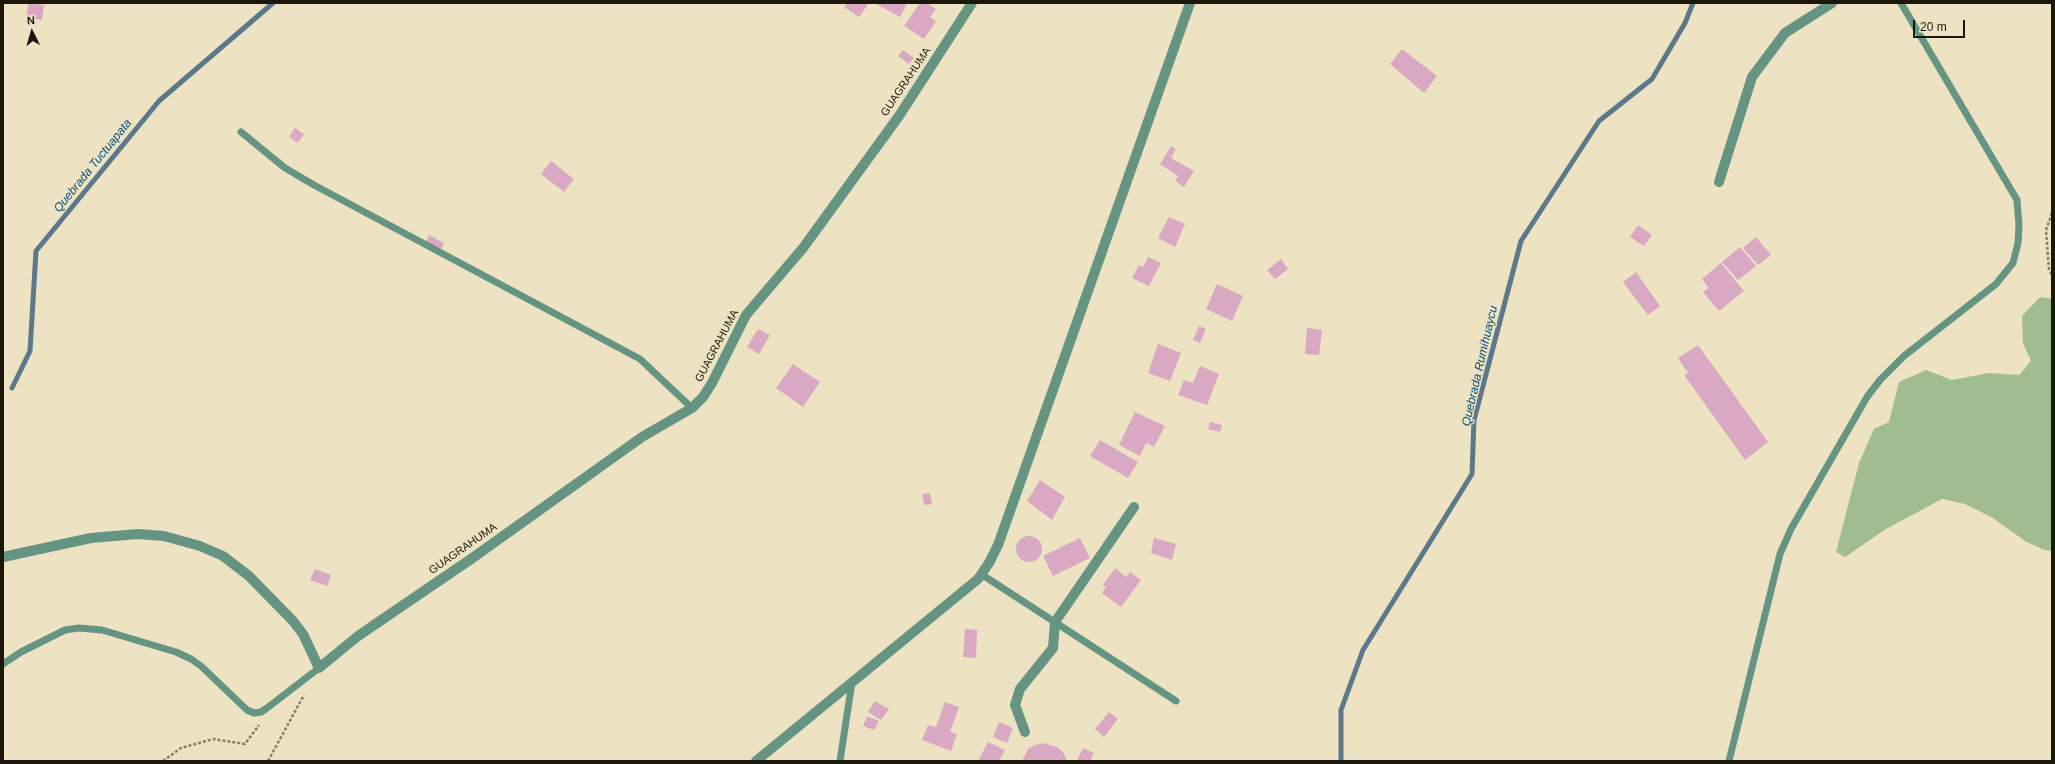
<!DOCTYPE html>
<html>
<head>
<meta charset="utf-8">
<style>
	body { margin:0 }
	#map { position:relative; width:2055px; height:764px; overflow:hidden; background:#ede3c3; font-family:Arial,sans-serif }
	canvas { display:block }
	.frame { position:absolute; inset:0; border:4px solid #1b170c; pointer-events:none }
	.north { position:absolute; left:12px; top:12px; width:40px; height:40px; -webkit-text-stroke:3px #ede3c3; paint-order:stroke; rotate:355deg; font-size:11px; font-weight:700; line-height:16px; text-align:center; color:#1b170c }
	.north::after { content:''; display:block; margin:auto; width:14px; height:18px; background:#1b170c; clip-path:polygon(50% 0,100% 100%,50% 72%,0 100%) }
	.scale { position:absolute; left:1913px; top:20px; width:52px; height:18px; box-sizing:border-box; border:2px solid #1b170c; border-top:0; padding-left:5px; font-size:12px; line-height:14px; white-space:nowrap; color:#1b170c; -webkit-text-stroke:3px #ede3c3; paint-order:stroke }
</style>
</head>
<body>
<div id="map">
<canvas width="2055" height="764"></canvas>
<div class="frame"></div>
<div class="north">N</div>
<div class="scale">20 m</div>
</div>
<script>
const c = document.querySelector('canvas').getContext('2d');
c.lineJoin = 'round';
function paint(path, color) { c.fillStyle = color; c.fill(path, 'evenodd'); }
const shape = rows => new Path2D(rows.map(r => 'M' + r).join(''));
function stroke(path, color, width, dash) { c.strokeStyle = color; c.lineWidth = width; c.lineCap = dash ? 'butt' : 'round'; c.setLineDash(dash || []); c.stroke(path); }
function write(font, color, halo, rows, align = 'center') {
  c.font = font + ' Arial,sans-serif'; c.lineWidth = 3; c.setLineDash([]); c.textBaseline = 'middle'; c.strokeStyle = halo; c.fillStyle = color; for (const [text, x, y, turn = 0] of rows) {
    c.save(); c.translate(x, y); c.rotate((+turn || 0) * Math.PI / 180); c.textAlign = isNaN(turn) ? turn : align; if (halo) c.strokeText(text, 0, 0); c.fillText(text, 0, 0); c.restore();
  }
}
paint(shape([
	[2040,297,2052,299,2052,551,2044,550,2025,541,1993,518,1965,504,1942,499,1886,529,1845,557,1836,552,1859,463,1874,429,1889,422,1899,382,1926,370,1952,380,1989,373,2019,375,2031,361,2023,343,2022,316]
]), '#a1bc90');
stroke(shape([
	[12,388,30,351,36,251,159,101,273,3],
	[1341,761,1341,710,1363,650,1472,474,1474,420,1521,241,1599,121,1652,79,1685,23,1693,3]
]), '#5c798c', 5);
paint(shape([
	[29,3,44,5,42,20,26,17],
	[847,3,869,3,859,17,844,7],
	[874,3,907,3,900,17],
	[920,3,927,3,936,9,930,17,936,21,924,39,904,26],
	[1402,49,1437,76,1424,93,1390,64],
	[903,50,914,58,909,64,898,56],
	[295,128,304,134,298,143,289,137],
	[1171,146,1176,149,1171,158,1194,171,1184,187,1175,181,1178,176,1160,164],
	[551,161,574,179,564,192,541,174],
	[1169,217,1185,224,1175,247,1158,238],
	[1638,225,1652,235,1644,246,1630,237],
	[429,235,444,243,440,252,425,244],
	[1756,237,1771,255,1758,265,1743,248],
	[1740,247,1756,266,1738,280,1722,262],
	[1148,257,1161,263,1149,286,1132,278,1139,265,1143,267],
	[1281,259,1288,269,1275,279,1267,270],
	[1721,263,1744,291,1719,311,1703,292,1709,288,1702,279],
	[1636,272,1660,306,1648,315,1623,282],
	[1217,284,1243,296,1232,321,1206,309],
	[1199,326,1206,329,1200,343,1193,340],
	[1307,328,1322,330,1319,355,1305,354],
	[758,329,770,335,759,354,747,347],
	[1158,344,1181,353,1170,381,1148,373],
	[1698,345,1768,442,1745,460,1684,375,1688,373,1678,358],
	[793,364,820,382,803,407,776,388],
	[1200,366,1219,374,1207,405,1178,395,1184,380,1193,383],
	[1135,412,1165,426,1154,447,1146,443,1140,456,1119,445],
	[1210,422,1222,425,1220,432,1208,429],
	[1100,440,1138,462,1128,478,1090,456],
	[1040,480,1065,497,1052,520,1027,501],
	[930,493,932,504,924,505,922,494],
	'1016 549a13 13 0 1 1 26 0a13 13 0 1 1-26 0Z',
	[1080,538,1090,558,1053,576,1043,556],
	[1154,538,1176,544,1172,560,1151,553],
	[1115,568,1126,577,1130,572,1141,580,1121,607,1102,593,1106,587,1103,585],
	[315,569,331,575,327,586,310,580],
	[965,629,977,630,976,658,963,657],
	[875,701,889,709,881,720,868,712],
	[945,702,959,707,950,732,957,734,951,751,922,740,928,725,936,727],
	[1109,712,1118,719,1104,737,1095,729],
	[867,716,879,721,874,730,863,726],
	[999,722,1013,728,1007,743,993,737],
	[988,742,1005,750,999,761,978,761],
	[1043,743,1057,747,1063,752,1067,761,1022,761,1028,749,1035,745],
	[1083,748,1094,753,1090,761,1077,761]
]), '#d9a8c2');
stroke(shape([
	[2052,213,2046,230,2049,270,2052,275],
	[163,761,181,748,213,739,245,744,259,725],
	[268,761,304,695]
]), '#857e68', 2.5, [3, 2]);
stroke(shape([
	[241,132,285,168,314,185,640,359,692,408],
	[981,574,1176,701],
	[3,664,21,652,65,630,79,628,102,630,176,652,191,659,201,666,247,710,254,713,261,712,267,708,319,668],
	[840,761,852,682],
	[1729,761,1780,554,1791,529,1867,397,1880,380,1904,356,1996,284,2013,263,2018,243,2019,225,2017,200,1901,3]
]), '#669483', 7);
stroke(shape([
	[1719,182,1752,77,1785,33,1832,3],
	[3,557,91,538,138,534,164,536,200,546,223,556,249,576,293,621,303,634,319,668,358,636,471,559,642,437,692,408,703,397,712,383,746,315,803,248,899,116,972,3],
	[1025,732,1015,705,1020,689,1053,648,1055,622,1134,507],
	[756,761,978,579,989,563,998,545,1190,3]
]), '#669483', 10);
write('11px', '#1b170c', '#ede3c3', [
	["GUAGRAHUMA",906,82,-56],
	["GUAGRAHUMA",717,346,-62],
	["GUAGRAHUMA",463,549,-35]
]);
write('italic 12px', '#03517c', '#ede3c3', [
	["Quebrada Tuctuapata",93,166,-51],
	["Quebrada Rumihuaycu",1480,366,-77]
]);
</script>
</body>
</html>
